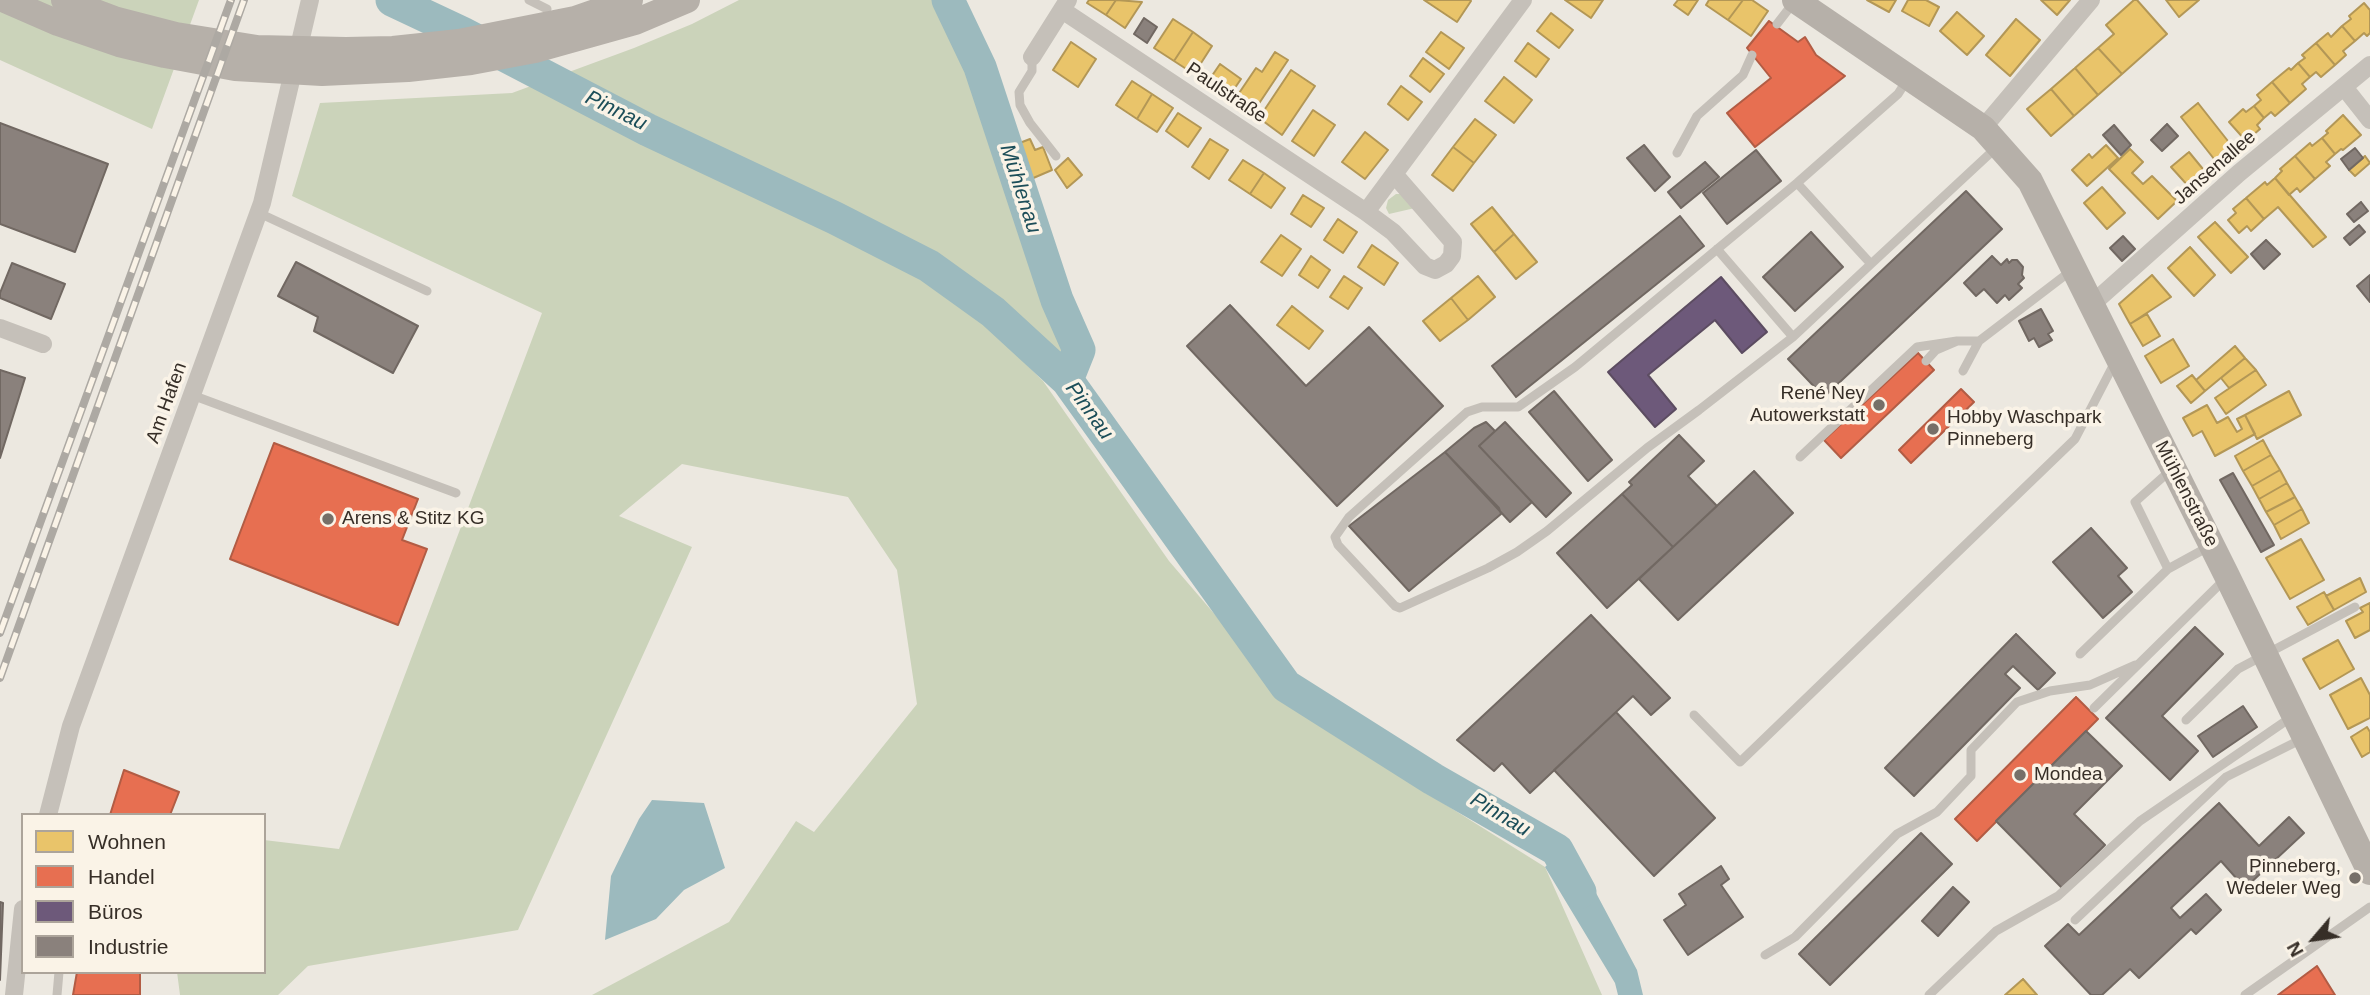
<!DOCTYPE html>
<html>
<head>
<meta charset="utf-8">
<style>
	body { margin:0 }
	#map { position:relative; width:2370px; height:995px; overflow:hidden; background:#ece8e0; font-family:Arial,sans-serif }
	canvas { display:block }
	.legend { position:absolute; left:21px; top:813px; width:245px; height:161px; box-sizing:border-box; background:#faf3e7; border:2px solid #aca49a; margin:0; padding:9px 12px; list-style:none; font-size:21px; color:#362e27 }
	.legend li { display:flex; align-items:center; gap:14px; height:35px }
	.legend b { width:35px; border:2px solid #aca49a }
	.north { position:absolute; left:2279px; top:904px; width:70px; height:70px; -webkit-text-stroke:5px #faf3e7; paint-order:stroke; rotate:241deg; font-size:19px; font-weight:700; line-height:28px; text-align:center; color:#362e27 }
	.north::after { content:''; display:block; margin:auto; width:24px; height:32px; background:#362e27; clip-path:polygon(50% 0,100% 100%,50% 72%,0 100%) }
</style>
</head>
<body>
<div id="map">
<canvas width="2370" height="995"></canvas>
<ul class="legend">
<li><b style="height:19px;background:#e9c46a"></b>Wohnen</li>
<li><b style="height:19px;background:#e76f51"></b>Handel</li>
<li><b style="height:19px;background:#6d597a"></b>Büros</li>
<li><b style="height:19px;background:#8a817c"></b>Industrie</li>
</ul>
<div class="north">N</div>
</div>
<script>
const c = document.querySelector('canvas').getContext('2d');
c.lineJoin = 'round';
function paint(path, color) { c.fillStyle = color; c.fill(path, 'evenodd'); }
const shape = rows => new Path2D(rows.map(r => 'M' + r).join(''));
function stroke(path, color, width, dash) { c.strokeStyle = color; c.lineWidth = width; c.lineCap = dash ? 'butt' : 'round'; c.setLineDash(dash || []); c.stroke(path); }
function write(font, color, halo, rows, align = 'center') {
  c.font = font + ' Arial,sans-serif'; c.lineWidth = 7; c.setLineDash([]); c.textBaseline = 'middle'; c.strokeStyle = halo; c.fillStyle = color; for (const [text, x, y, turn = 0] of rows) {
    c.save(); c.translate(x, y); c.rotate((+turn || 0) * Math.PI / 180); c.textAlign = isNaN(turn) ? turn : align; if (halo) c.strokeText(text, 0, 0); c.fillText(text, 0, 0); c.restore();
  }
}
paint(shape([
	[0,0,199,0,152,129,0,60],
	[739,0,948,0,980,67,1057,300,1079,350,1067,380,993,312,933,271,1043,381,1169,561,1265,673,1400,776,1545,867,1602,995,592,995,729,922,796,821,814,832,917,704,897,570,848,497,682,464,619,516,692,547,518,930,308,966,278,995,180,995,177,972,264,972,264,840,339,849,542,313,292,196,320,103,512,93,634,48,692,24],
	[1396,194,1402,194,1415,208,1389,214,1386,208,1388,200]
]), '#cbd3ba');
paint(shape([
	[652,800,704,803,725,868,684,890,656,919,605,940,611,876,639,819],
	[1570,844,1637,970,1643,995,1618,995,1615,983,1545,867]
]), '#9cbabe');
const homes = shape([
	[1089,0,1116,0,1106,15,1087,3,1089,0],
	[1116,0,1142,2,1125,28,1106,15,1116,0],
	[1424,0,1470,0,1471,1,1457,22,1424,0],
	[1565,0,1603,0,1591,18,1565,0],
	[1678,0,1698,0,1688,15,1674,5,1678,0],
	[1709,0,1743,0,1728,20,1706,5,1709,0],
	[1743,0,1752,0,1768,11,1751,36,1728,20,1743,0],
	[1867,0,1896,0,1889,12,1867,0],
	[1908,0,1926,0,1939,7,1929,26,1902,11,1908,0],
	[2041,0,2070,0,2057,15,2041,0],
	[2134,0,2137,0,2167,34,2122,74,2098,48,2114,34,2106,25,2134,0],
	[2166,0,2199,0,2179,17,2166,0],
	[2364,3,2370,10,2370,33,2367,36,2364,33,2355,41,2342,26,2351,19,2349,16,2364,3],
	[1957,12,1984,36,1967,55,1940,31,1957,12],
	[1551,13,1573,30,1559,48,1537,31,1551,13],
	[1173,19,1193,32,1174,61,1154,48,1173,19],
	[2016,19,2040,40,2010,76,1986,55,2016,19],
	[2342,26,2355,41,2343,51,2346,55,2335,65,2316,43,2328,33,2331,37,2342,26],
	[1193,32,1212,46,1194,74,1174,61,1193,32],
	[1441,32,1464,48,1449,69,1426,52,1441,32],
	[1071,42,1096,59,1078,87,1053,70,1071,42],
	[1528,43,1549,59,1536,77,1515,61,1528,43],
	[2316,43,2335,65,2321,77,2316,72,2310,77,2298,63,2305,58,2302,55,2316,43],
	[2098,48,2122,74,2098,95,2075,68,2098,48],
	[1275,52,1288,60,1252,114,1233,102,1256,68,1262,72,1275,52],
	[1423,58,1444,74,1430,92,1410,76,1423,58],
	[2298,63,2310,77,2302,84,2306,89,2290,103,2272,82,2289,68,2291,70,2298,63],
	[1220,64,1241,79,1228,98,1207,83,1220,64],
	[2075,68,2098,95,2074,116,2051,89,2075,68],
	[1291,70,1315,86,1282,135,1259,118,1291,70],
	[1504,77,1532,100,1514,123,1485,101,1504,77],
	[1132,81,1152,94,1137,119,1116,105,1132,81],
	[2272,82,2290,103,2275,116,2271,112,2264,118,2254,106,2261,100,2257,95,2272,82],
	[1401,86,1422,102,1408,120,1388,104,1401,86],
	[2051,89,2074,116,2051,136,2027,109,2051,89],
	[1152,94,1173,108,1157,132,1137,119,1152,94],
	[2198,103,2235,150,2218,164,2181,117,2198,103],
	[2254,106,2264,118,2257,125,2260,129,2246,141,2229,122,2243,109,2246,112,2254,106],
	[1313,110,1335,125,1314,156,1292,141,1313,110],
	[1178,113,1201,128,1188,147,1166,131,1178,113],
	[2343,115,2361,135,2343,150,2341,149,2335,154,2322,138,2328,133,2326,131,2343,115],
	[1475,119,1496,135,1474,163,1453,147,1475,119],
	[1365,132,1388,150,1365,179,1342,162,1365,132],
	[2322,138,2335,154,2326,162,2330,166,2315,179,2295,156,2310,143,2312,146,2322,138],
	[1030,139,1035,150,1043,147,1052,170,1031,179,1017,144,1030,139],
	[1210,139,1228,150,1209,179,1192,167,1210,139],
	[2106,145,2118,158,2087,186,2072,170,2089,154,2092,158,2106,145],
	[1453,147,1474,163,1453,191,1432,175,1453,147],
	[2130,149,2143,162,2132,173,2143,184,2152,176,2177,201,2158,219,2109,169,2130,149],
	[2189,152,2207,174,2190,188,2171,167,2189,152],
	[2295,156,2315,179,2300,192,2297,188,2289,195,2275,178,2282,171,2280,169,2295,156],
	[2365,156,2370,163,2355,176,2349,170,2365,156],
	[1068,158,1082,175,1067,188,1055,170,1068,158],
	[1243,160,1264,173,1250,194,1229,180,1243,160],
	[1264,173,1285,188,1271,208,1250,194,1264,173],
	[2275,178,2326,237,2313,247,2278,207,2264,219,2246,198,2265,182,2267,185,2275,178],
	[2102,187,2125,213,2107,229,2084,203,2102,187],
	[1303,195,1324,208,1311,227,1291,214,1303,195],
	[2246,198,2264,219,2251,231,2247,226,2239,233,2228,220,2236,213,2233,209,2246,198],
	[1492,207,1514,234,1494,252,1471,224,1492,207],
	[1338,219,1357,232,1343,253,1324,240,1338,219],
	[2215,222,2248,257,2231,273,2198,237,2215,222],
	[1514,234,1537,262,1516,279,1494,252,1514,234],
	[1281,235,1301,249,1282,276,1261,262,1281,235],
	[1372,245,1398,263,1384,285,1358,267,1372,245],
	[2190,247,2215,275,2194,296,2168,268,2190,247],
	[1311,256,1330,270,1318,288,1299,275,1311,256],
	[2152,275,2171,297,2130,324,2119,304,2152,275],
	[1344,276,1362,288,1348,309,1330,297,1344,276],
	[1478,276,1495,297,1468,320,1451,298,1478,276],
	[1451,298,1468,320,1440,341,1423,321,1451,298],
	[1292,306,1323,331,1309,349,1277,325,1292,306],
	[2147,314,2160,336,2143,346,2130,324,2147,314],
	[2173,339,2189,366,2161,383,2145,356,2173,339],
	[2235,346,2245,358,2205,391,2196,380,2235,346],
	[2245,358,2256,370,2229,388,2221,378,2245,358],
	[2256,370,2266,385,2226,414,2215,398,2256,370],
	[2192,375,2205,391,2191,403,2177,386,2192,375],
	[2289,391,2301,415,2257,439,2245,415,2289,391],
	[2207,405,2217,423,2228,417,2237,432,2242,429,2237,419,2245,415,2255,434,2215,456,2202,431,2193,436,2183,418,2207,405],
	[2263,440,2271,455,2243,471,2235,456,2263,440],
	[2271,455,2280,470,2252,486,2243,471,2271,455],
	[2280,470,2287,483,2259,499,2252,486,2280,470],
	[2287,483,2295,497,2266,512,2259,499,2287,483],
	[2295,497,2302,509,2274,525,2266,512,2295,497],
	[2302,509,2309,523,2281,539,2274,525,2302,509],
	[2301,539,2324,580,2290,599,2266,558,2301,539],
	[2360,578,2366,592,2334,610,2326,596,2360,578],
	[2324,592,2334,610,2308,625,2297,607,2324,592],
	[2370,603,2370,630,2355,638,2346,621,2363,612,2360,608,2370,603],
	[2338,640,2354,669,2320,689,2303,659,2338,640],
	[2361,678,2370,695,2370,718,2348,729,2330,695,2361,678],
	[2367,727,2370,732,2370,752,2362,757,2351,737,2367,727],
	[2023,979,2037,995,2005,995,2023,979]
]);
paint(homes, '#e9c46a');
stroke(homes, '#b39756', 2);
const shops = shape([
	[1769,21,1798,42,1805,37,1816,55,1845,76,1755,147,1727,113,1771,78,1747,48,1769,21],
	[1918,353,1934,370,1841,458,1824,440,1918,353],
	[1961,389,1974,402,1911,463,1899,450,1961,389],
	[274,443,418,499,402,540,427,549,398,625,230,559,274,443],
	[2076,697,2098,719,1977,841,1955,819,2076,697],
	[124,770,179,792,170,815,110,815,124,770],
	[2317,966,2335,995,2278,995,2317,966],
	[77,972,140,972,140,995,73,995,77,972]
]);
paint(shops, '#e76f51');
stroke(shops, '#b25c44', 2);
const offices = shape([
	[1721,277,1767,332,1742,353,1715,320,1648,375,1676,409,1655,427,1608,372,1721,277]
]);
paint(offices, '#6d597a');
stroke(offices, '#5c4c61', 2);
const industry = shape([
	[1144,18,1157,27,1147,43,1134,34,1144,18],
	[0,123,108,164,75,252,0,224,0,123],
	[2167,124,2178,136,2162,151,2151,140,2167,124],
	[2114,125,2131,145,2121,155,2103,135,2114,125],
	[1644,145,1670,177,1655,191,1627,158,1644,145],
	[2355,148,2363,158,2349,170,2341,159,2355,148],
	[1756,150,1781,181,1727,224,1703,193,1756,150],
	[1705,162,1719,177,1681,208,1668,192,1705,162],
	[1966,191,2002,229,1824,397,1788,359,1966,191],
	[2361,202,2368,211,2354,222,2347,214,2361,202],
	[1680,216,1704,246,1516,397,1492,366,1680,216],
	[2359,225,2365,232,2350,245,2344,238,2359,225],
	[1811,232,1843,267,1795,311,1763,277,1811,232],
	[2123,236,2135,249,2122,261,2110,248,2123,236],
	[2266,240,2280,254,2264,269,2251,254,2266,240],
	[1992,256,2001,265,2007,259,2009,263,2012,260,2017,260,2023,267,2022,275,2024,278,2018,284,2022,288,2009,300,2005,295,1997,303,1984,289,1976,296,1964,283,1992,256],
	[296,262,418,326,393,373,314,331,318,317,278,296,296,262],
	[12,263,65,284,51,319,0,298,0,293,12,263],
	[2370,275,2370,302,2357,286,2370,275],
	[1230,305,1306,386,1369,327,1443,406,1337,506,1187,346,1230,305],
	[2041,309,2053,331,2048,334,2052,340,2039,347,2034,338,2029,341,2019,321,2041,309],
	[0,370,25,378,0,458,0,370],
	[1554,391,1612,460,1588,481,1529,412,1554,391],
	[1486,422,1495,431,1479,446,1532,502,1510,522,1445,452,1474,428,1486,422],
	[1505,422,1571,493,1546,517,1479,446,1505,422],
	[1679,435,1704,461,1688,476,1717,506,1673,547,1622,494,1632,485,1629,482,1679,435],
	[1445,452,1499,508,1501,514,1409,591,1349,526,1445,452],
	[1754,471,1793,513,1678,620,1639,579,1754,471],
	[2233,473,2274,545,2261,552,2220,480,2233,473],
	[1622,494,1673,547,1607,608,1557,553,1622,494],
	[2091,528,2127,568,2118,576,2132,592,2103,618,2053,562,2091,528],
	[1591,615,1670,698,1651,715,1633,696,1530,793,1502,763,1494,771,1457,740,1591,615],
	[2195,627,2223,654,2162,716,2198,751,2170,780,2106,718,2195,627],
	[2016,634,2055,673,2038,690,2013,666,2005,674,2020,688,1914,796,1885,768,2016,634],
	[2243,706,2257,727,2213,757,2198,736,2243,706],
	[1616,712,1715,818,1654,876,1554,770,1616,712],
	[2086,731,2122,766,2074,814,2105,845,2062,888,1996,821,2086,731],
	[2219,803,2259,846,2289,817,2304,833,2245,888,2221,861,2171,908,2180,918,2206,894,2221,910,2196,934,2191,929,2139,978,2130,969,2102,995,2091,995,2045,946,2068,924,2079,935,2219,803],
	[1921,833,1952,864,1830,985,1799,954,1921,833],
	[1721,866,1729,879,1721,885,1743,917,1688,955,1664,920,1686,905,1679,894,1721,866],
	[1953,887,1969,902,1938,936,1922,921,1953,887],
	[0,902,3,903,0,980,0,902]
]);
paint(industry, '#8a817c');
stroke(industry, '#716862', 2);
stroke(shape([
	[392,0,462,33,648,130,835,218,929,266,993,312,1067,380,1286,686,1433,779,1557,850,1580,892],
	[948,0,980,67,1057,300,1079,350,1067,380]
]), '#9cbabe', 33);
stroke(shape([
	[529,0,547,9],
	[1777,24,1794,2],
	[1032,57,1032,71,1019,92,1020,105,1030,123,1056,156],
	[1677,153,1697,116,1743,75,1752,55],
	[1797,183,1871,264,1793,337,1699,410,1647,448,1547,531,1517,552,1488,568,1400,608,1395,606,1338,545,1335,537,1349,517,1467,412,1482,407,1518,407,1575,367,1797,183,1898,94,1907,80],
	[259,213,427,291],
	[1717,249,1793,337],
	[1871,264,1998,146],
	[1926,361,1936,350,1957,341,1979,341,2072,270],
	[1963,371,1979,341],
	[192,395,456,493],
	[1800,457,1917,347,1957,341],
	[2168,569,2135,502,2172,469],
	[2080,654,2168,569,2210,546],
	[2094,708,2225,579],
	[1694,715,1740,762,2075,439,2115,362],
	[2186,720,2238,669,2355,607],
	[2075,920,2226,777,2304,738],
	[1765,955,1795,937,1897,834,1937,812,1971,776,1971,750,2017,702,2050,691,2090,685,2135,665],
	[57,995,59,972],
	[1929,995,1996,931,2058,896,2140,821,2293,716],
	[2245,995,2370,907]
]), '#c5c0b9', 9);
stroke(shape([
	[1062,10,1366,212,1523,0],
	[1032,57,1068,0],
	[2344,87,2370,120],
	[1983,128,2091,0],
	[1366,212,1393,232,1425,266,1435,270,1446,264,1452,256,1453,242,1394,174],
	[2091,305,2239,173,2370,65],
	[0,328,43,344],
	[48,815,71,726,262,203,310,0],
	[14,995,23,909]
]), '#c5c0b9', 18);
stroke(shape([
	[5,0,58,23,119,44,165,55,235,68,322,73,408,69,471,62,535,50,635,22,687,0],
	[64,0,114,19,176,35,257,48,346,50,393,49,459,42,575,19,630,0],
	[1795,0,1983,128,2030,181,2227,576,2370,872]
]), '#b6b0a9', 26);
const rail = shape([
	[0,633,231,0],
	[0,678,244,0]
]);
stroke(rail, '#ada9a3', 8);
stroke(rail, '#faf3e7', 5, [16]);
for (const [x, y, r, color] of [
	[1879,405,7,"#766f68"],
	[1933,429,7,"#766f68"],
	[328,519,7,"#766f68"],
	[2020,775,7,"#766f68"],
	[2355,878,7,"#766f68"]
]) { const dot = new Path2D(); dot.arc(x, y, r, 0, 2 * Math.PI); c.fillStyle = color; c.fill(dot); stroke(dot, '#faf3e7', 2.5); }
write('19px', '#362e27', '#faf3e7', [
	["Paulstraße",1226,93,34],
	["Jansenallee",2215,168,-41],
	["Am Hafen",167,403,-70],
	["Mühlenstraße",2186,494,63]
]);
write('19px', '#362e27', '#faf3e7', [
	["René Ney",1865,394,"right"],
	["Autowerkstatt",1865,416,"right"],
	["Hobby Waschpark",1947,418],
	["Pinneberg",1947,440],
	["Arens & Stitz KG",342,519],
	["Mondea",2034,775],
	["Pinneberg,",2341,867,"right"],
	["Wedeler Weg",2341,889,"right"]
], 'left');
write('italic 21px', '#1c4e59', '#faf3e7', [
	["Pinnau",616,111,26],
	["Mühlenau",1020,189,72],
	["Pinnau",1089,411,54],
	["Pinnau",1500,815,31]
]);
</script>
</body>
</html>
